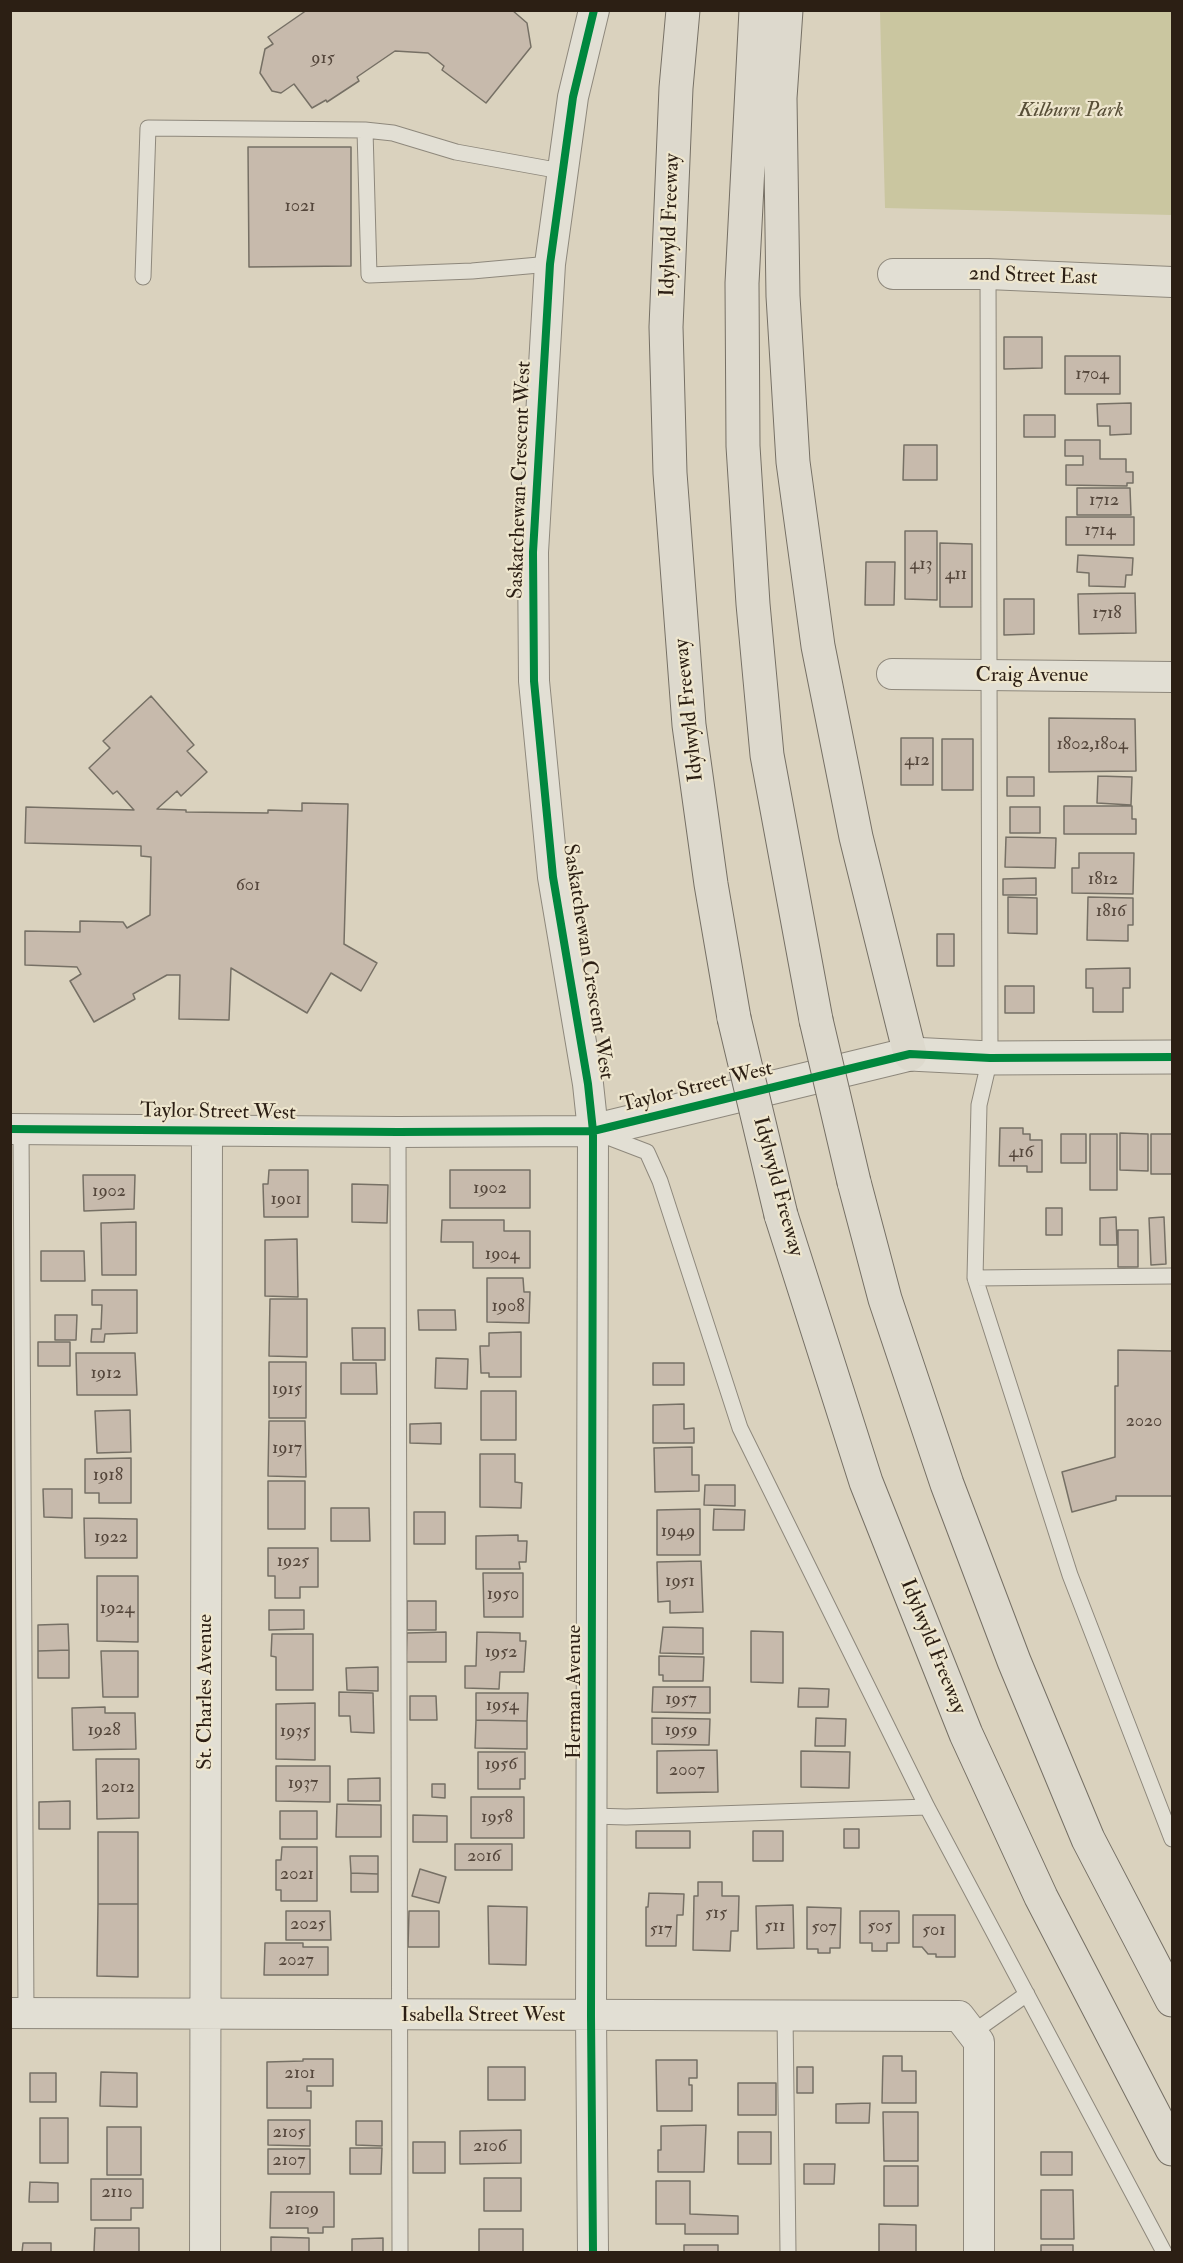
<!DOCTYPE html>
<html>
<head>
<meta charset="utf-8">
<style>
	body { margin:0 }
	#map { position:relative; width:1183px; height:2263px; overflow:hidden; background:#dad2be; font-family:"IM FELL Double Pica",serif }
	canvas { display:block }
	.frame { position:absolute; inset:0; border:12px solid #2c1f14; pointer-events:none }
</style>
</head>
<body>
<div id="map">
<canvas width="1183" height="2263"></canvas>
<div class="frame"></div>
</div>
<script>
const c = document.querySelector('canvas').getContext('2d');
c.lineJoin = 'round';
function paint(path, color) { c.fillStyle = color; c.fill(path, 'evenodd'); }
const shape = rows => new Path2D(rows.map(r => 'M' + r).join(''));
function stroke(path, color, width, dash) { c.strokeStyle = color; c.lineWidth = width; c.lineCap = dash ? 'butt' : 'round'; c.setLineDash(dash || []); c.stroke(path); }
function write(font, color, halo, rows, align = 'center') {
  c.font = font + ' "IM FELL Double Pica",serif'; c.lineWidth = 4.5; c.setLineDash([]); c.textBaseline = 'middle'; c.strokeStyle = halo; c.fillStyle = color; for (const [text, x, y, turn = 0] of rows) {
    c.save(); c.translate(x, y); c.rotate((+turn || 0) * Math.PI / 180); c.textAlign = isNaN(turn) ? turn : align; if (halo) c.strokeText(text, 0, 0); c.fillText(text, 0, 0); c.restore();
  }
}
paint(shape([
	[880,11,1172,11,1172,215,885,208]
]), '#cac6a0');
const building = shape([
	[307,10,512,10,527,23,531,47,486,103,442,70,444,66,428,53,395,51,357,77,359,81,327,102,326,100,312,108,294,84,281,93,272,91,260,73,265,49,273,44,268,37,307,10],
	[248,147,351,147,351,266,249,267,248,147],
	[1004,337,1042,337,1042,368,1004,369,1004,337],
	[1065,356,1120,356,1120,394,1065,394,1065,356],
	[1131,403,1131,434,1110,435,1110,426,1098,426,1097,404,1131,403],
	[1024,415,1055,415,1055,437,1024,437,1024,415],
	[1065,440,1100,440,1100,459,1126,459,1126,472,1133,472,1133,483,1127,483,1127,486,1066,485,1066,465,1083,465,1083,456,1065,456,1065,440],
	[904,445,937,445,937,480,903,480,904,445],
	[1077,488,1130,488,1131,515,1077,515,1077,488],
	[1066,517,1134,517,1134,545,1066,545,1066,517],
	[905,531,937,531,937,600,905,599,905,531],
	[940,543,972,544,972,607,940,607,940,543],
	[1078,555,1133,558,1132,575,1126,575,1125,587,1089,586,1089,573,1077,572,1078,555],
	[866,562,895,562,894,605,865,605,866,562],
	[1135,593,1136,633,1079,634,1078,594,1135,593],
	[1004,599,1034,599,1034,634,1004,635,1004,599],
	[151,696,194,745,187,751,207,772,181,796,177,791,157,809,186,810,186,812,268,813,268,810,302,811,302,803,348,804,344,944,377,963,361,991,331,973,307,1013,231,968,229,1020,179,1019,180,975,167,975,133,994,135,999,94,1022,70,981,81,974,77,967,25,965,25,931,80,932,80,921,123,922,127,928,150,915,151,857,141,856,141,846,25,843,26,807,134,810,117,791,113,794,89,768,110,748,103,741,151,696],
	[1049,718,1135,719,1136,771,1049,772,1049,718],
	[901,738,933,738,933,785,901,785,901,738],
	[942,739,973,739,973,790,942,790,942,739],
	[1098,776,1132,777,1131,805,1097,803,1098,776],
	[1007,777,1034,777,1034,796,1007,796,1007,777],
	[1064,806,1132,806,1132,819,1136,819,1136,834,1064,834,1064,806],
	[1010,807,1040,807,1040,833,1010,833,1010,807],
	[1006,837,1056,838,1055,868,1005,867,1006,837],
	[1079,853,1134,853,1133,894,1072,893,1072,868,1079,868,1079,853],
	[1036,878,1036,895,1003,895,1003,879,1036,878],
	[1008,897,1037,898,1037,934,1008,933,1008,897],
	[1088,897,1133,898,1133,925,1128,925,1128,941,1087,940,1088,897],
	[937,934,954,934,954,966,937,966,937,934],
	[1130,968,1130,988,1123,988,1123,1012,1093,1012,1093,988,1086,988,1086,969,1130,968],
	[1005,986,1034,986,1034,1013,1005,1013,1005,986],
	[1000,1128,1023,1128,1023,1134,1030,1134,1030,1140,1042,1140,1042,1172,1027,1172,1027,1166,999,1166,1000,1128],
	[1120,1133,1148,1134,1148,1171,1120,1170,1120,1133],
	[1061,1134,1086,1134,1086,1163,1061,1163,1061,1134],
	[1090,1134,1117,1134,1117,1190,1090,1190,1090,1134],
	[1151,1134,1172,1134,1172,1174,1151,1174,1151,1134],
	[269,1170,308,1170,308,1217,264,1217,263,1184,268,1184,269,1170],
	[450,1170,530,1170,530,1208,450,1208,450,1170],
	[83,1175,135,1175,134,1209,84,1211,83,1175],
	[352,1184,388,1185,387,1223,352,1222,352,1184],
	[1046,1208,1062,1208,1062,1235,1046,1235,1046,1208],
	[1116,1217,1117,1245,1100,1245,1100,1218,1116,1217],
	[1164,1217,1166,1264,1151,1265,1149,1218,1164,1217],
	[442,1220,504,1220,504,1231,530,1231,530,1268,473,1268,473,1242,441,1242,442,1220],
	[136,1222,136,1275,102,1275,101,1223,136,1222],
	[1118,1230,1138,1230,1138,1267,1118,1267,1118,1230],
	[297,1239,298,1297,265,1296,265,1240,297,1239],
	[41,1251,84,1251,85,1281,41,1281,41,1251],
	[487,1278,523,1278,524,1292,530,1292,529,1323,487,1322,487,1278],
	[92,1290,137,1290,137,1333,105,1334,104,1342,91,1342,92,1329,101,1329,102,1305,92,1305,92,1290],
	[270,1299,307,1299,307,1357,269,1356,270,1299],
	[418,1310,455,1310,456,1330,419,1330,418,1310],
	[55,1315,77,1315,76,1340,55,1340,55,1315],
	[352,1328,385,1328,385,1360,353,1360,352,1328],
	[521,1332,521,1377,489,1377,489,1373,481,1373,480,1346,489,1346,489,1333,521,1332],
	[38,1342,70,1342,70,1366,38,1366,38,1342],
	[1118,1350,1172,1351,1172,1496,1116,1496,1116,1500,1072,1512,1062,1472,1115,1457,1115,1386,1118,1386,1118,1350],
	[76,1353,135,1353,137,1395,77,1395,76,1353],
	[436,1358,468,1359,467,1389,435,1388,436,1358],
	[269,1362,306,1362,306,1418,269,1418,269,1362],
	[341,1363,376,1363,377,1394,341,1394,341,1363],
	[653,1363,684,1363,684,1385,653,1385,653,1363],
	[481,1391,516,1391,516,1440,481,1440,481,1391],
	[684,1404,684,1429,694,1428,694,1443,653,1443,653,1405,684,1404],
	[130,1410,131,1452,97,1453,95,1411,130,1410],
	[269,1421,305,1421,306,1477,268,1476,269,1421],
	[441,1423,441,1444,410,1443,410,1424,441,1423],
	[692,1447,692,1475,699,1475,699,1491,655,1492,654,1448,692,1447],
	[480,1454,515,1454,515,1482,522,1483,521,1508,480,1507,480,1454],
	[131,1458,131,1503,99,1503,99,1493,85,1493,85,1459,131,1458],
	[268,1481,305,1481,305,1529,268,1529,268,1481],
	[705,1485,735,1485,735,1506,704,1505,705,1485],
	[43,1489,72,1489,72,1518,44,1517,43,1489],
	[331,1508,369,1508,370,1541,331,1541,331,1508],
	[700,1509,700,1555,657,1555,657,1510,700,1509],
	[714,1509,745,1510,744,1530,713,1530,714,1509],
	[414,1512,445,1512,445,1544,414,1544,414,1512],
	[84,1518,137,1519,137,1558,85,1558,84,1518],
	[518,1535,518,1541,527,1541,526,1562,519,1562,520,1569,476,1569,476,1536,518,1535],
	[268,1548,318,1548,318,1587,300,1587,300,1598,275,1598,275,1576,268,1576,268,1548],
	[701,1561,703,1612,670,1613,670,1601,658,1602,657,1562,701,1561],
	[483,1573,523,1573,523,1617,484,1617,483,1573],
	[97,1576,138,1576,138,1642,97,1641,97,1576],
	[407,1601,436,1601,436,1630,407,1630,407,1601],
	[269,1610,304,1610,304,1629,269,1630,269,1610],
	[68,1624,69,1650,38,1651,38,1625,68,1624],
	[663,1627,703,1628,703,1654,660,1653,663,1627],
	[751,1631,783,1632,783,1683,751,1682,751,1631],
	[446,1632,446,1662,406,1662,407,1633,446,1632],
	[477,1632,520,1633,520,1641,526,1641,524,1672,500,1672,499,1689,465,1688,465,1666,476,1666,477,1632],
	[272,1634,313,1634,313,1690,276,1690,276,1657,271,1656,272,1634],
	[69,1650,69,1678,38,1678,38,1651,69,1650],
	[101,1651,138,1651,138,1697,103,1697,101,1651],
	[659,1656,704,1657,703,1681,663,1681,663,1675,659,1675,659,1656],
	[378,1667,378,1691,347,1690,346,1668,378,1667],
	[653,1687,710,1687,710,1713,652,1712,653,1687],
	[799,1688,829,1689,828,1707,798,1707,799,1688],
	[339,1692,373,1693,374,1733,351,1732,350,1716,339,1716,339,1692],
	[476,1693,528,1693,527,1721,476,1720,476,1693],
	[410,1696,436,1696,437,1720,410,1720,410,1696],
	[315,1703,315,1760,276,1759,276,1704,315,1703],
	[105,1707,105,1713,135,1713,136,1749,73,1750,72,1708,105,1707],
	[652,1718,710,1719,709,1745,652,1744,652,1718],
	[816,1718,846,1719,845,1746,815,1746,816,1718],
	[476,1720,527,1721,527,1749,475,1748,476,1720],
	[717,1750,718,1792,657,1793,657,1751,717,1750],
	[801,1751,850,1752,849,1788,801,1787,801,1751],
	[478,1752,525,1752,525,1779,520,1779,520,1789,478,1789,478,1752],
	[96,1759,139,1759,139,1818,97,1819,96,1759],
	[276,1766,330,1766,330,1802,276,1801,276,1766],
	[380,1778,380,1801,348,1801,348,1779,380,1778],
	[432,1784,445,1784,445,1798,432,1797,432,1784],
	[471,1797,524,1797,524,1838,471,1838,471,1797],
	[70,1801,70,1829,39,1829,39,1802,70,1801],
	[337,1804,381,1805,381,1837,336,1837,337,1804],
	[280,1811,317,1811,317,1839,280,1839,280,1811],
	[413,1815,447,1816,447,1842,413,1842,413,1815],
	[844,1829,859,1829,859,1848,844,1848,844,1829],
	[636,1831,690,1831,690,1848,636,1848,636,1831],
	[753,1831,783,1831,783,1861,753,1861,753,1831],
	[98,1832,138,1832,138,1904,98,1904,98,1832],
	[455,1844,512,1844,512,1870,455,1870,455,1844],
	[282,1847,317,1847,317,1901,281,1901,281,1890,276,1890,276,1860,281,1860,282,1847],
	[350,1856,378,1856,378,1874,351,1873,350,1856],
	[420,1869,446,1877,439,1903,412,1896,420,1869],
	[351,1873,378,1874,378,1892,351,1892,351,1873],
	[698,1882,722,1882,722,1896,739,1896,738,1931,731,1931,730,1951,693,1950,694,1896,698,1896,698,1882],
	[649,1893,684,1894,683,1915,677,1915,676,1946,646,1946,646,1907,648,1907,649,1893],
	[98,1904,138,1904,138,1977,97,1976,98,1904],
	[793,1905,794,1948,757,1949,756,1906,793,1905],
	[488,1906,527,1907,526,1965,489,1964,488,1906],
	[807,1907,841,1908,840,1948,830,1948,830,1953,818,1953,818,1949,807,1949,807,1907],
	[286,1911,330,1911,331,1940,286,1940,286,1911],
	[409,1911,439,1911,439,1947,408,1947,409,1911],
	[860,1911,899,1911,899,1943,887,1943,887,1951,872,1951,872,1943,860,1943,860,1911],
	[913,1915,955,1915,955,1957,936,1957,936,1954,928,1954,922,1947,913,1947,913,1915],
	[265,1943,303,1943,303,1947,328,1947,328,1975,264,1975,265,1943],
	[883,2056,902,2056,902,2071,916,2071,916,2103,882,2103,883,2056],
	[303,2059,333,2059,333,2086,307,2086,307,2091,311,2091,311,2108,267,2108,267,2062,303,2061,303,2059],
	[656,2060,697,2060,697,2078,689,2078,689,2085,692,2085,692,2111,657,2111,656,2060],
	[488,2067,525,2067,525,2100,488,2100,488,2067],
	[797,2067,813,2067,813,2093,797,2093,797,2067],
	[101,2072,137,2073,137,2107,100,2106,101,2072],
	[30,2073,56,2073,56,2102,30,2102,30,2073],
	[738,2083,776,2083,776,2115,738,2115,738,2083],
	[870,2103,869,2123,836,2123,836,2104,870,2103],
	[883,2112,918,2112,918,2161,884,2161,883,2112],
	[40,2118,68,2118,68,2163,40,2163,40,2118],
	[268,2120,310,2120,310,2146,268,2145,268,2120],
	[356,2121,382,2121,382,2146,356,2145,356,2121],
	[706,2125,704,2172,658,2172,658,2150,661,2150,661,2126,706,2125],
	[107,2127,141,2127,141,2175,107,2175,107,2127],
	[521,2130,521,2163,460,2164,460,2131,521,2130],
	[738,2132,771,2132,771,2164,738,2164,738,2132],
	[413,2142,445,2142,445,2173,413,2173,413,2142],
	[350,2148,382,2148,381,2174,350,2174,350,2148],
	[268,2149,310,2149,310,2174,268,2174,268,2149],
	[1041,2152,1072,2152,1072,2175,1041,2175,1041,2152],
	[804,2164,835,2164,834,2184,804,2184,804,2164],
	[884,2166,918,2166,918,2206,884,2206,884,2166],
	[484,2178,521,2178,521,2211,484,2211,484,2178],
	[91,2179,143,2179,143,2208,131,2208,131,2220,91,2220,91,2179],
	[656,2181,690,2181,690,2214,738,2216,738,2234,685,2234,685,2224,656,2224,656,2181],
	[30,2182,58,2183,58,2202,29,2202,30,2182],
	[1041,2190,1073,2190,1074,2239,1041,2239,1041,2190],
	[271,2192,334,2192,334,2227,323,2227,323,2233,308,2233,308,2228,270,2228,271,2192],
	[879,2224,916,2225,916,2252,879,2252,879,2224],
	[95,2228,139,2228,139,2252,94,2252,95,2228],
	[479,2229,523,2229,523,2252,479,2252,479,2229],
	[271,2237,309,2238,309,2252,271,2252,271,2237],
	[383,2238,383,2252,352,2252,352,2239,383,2238],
	[23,2243,51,2243,51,2252,22,2252,23,2243],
	[684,2245,718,2245,718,2252,684,2252,684,2245],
	[1041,2245,1073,2245,1073,2252,1041,2252,1041,2245]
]);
paint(building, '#c7baac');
stroke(building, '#767065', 1.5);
const service = shape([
	[365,130,369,275,472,271,550,264],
	[988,274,990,1058,979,1105,975,1278,1172,1276],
	[143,277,148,128,365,130,393,133,456,152,561,171],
	[21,1129,26,2013],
	[398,1132,400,2252],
	[600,1134,647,1152,660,1181,740,1428,927,1807,1164,2252],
	[975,1278,1070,1575,1172,1839],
	[593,1816,626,1817,927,1807],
	[785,2015,788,2252],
	[972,2033,1027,1994]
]);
const minor = shape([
	[893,274,988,274,1172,282],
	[892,674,1172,677],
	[10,1129,398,1132,593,1131],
	[10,2013,959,2016,979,2042,979,2252],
	[205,2252,207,1131],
	[593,2252,591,2016,593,1131,588,1084,553,877,534,681,533,552,550,264,573,97,594,10]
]);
const tertiary = shape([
	[593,1131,910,1054,990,1058,1172,1057]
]);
const motorway = shape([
	[683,10,676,88,666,327,670,473,689,725,711,884,734,1018],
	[756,10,742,283,743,446,753,604,767,755,816,1020],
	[786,10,780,98,783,296,793,462,818,646,856,837,910,1054],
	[854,1182,885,1299,947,1484,1014,1661,1088,1839,1172,2000],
	[781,1215,866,1482,966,1734,1041,1897,1172,2149]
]);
stroke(service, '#8e887c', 17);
stroke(minor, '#8e887c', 32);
stroke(tertiary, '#8e887c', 35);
stroke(motorway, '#767065', 35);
stroke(service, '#e2dfd4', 15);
stroke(minor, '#e2dfd4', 30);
stroke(tertiary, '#e2dfd4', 33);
stroke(motorway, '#ddd9cd', 33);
const motorwayBridge = shape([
	[734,1018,781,1215],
	[816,1020,854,1182]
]);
stroke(motorwayBridge, '#767065', 35, []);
stroke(motorwayBridge, '#ddd9cd', 33);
stroke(shape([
	[10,1129,398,1132,593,1131,910,1054,990,1058,1172,1057],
	[593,2252,591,2016,593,1131,588,1084,553,877,534,681,533,552,550,264,573,97,594,10]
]), '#00873e', 8);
write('18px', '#54463b', null, [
	["915",323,59],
	["1021",300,207],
	["1704",1092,375],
	["1712",1104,501],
	["1714",1100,531],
	["413",921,565],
	["411",956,575],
	["1718",1107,614],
	["1802,1804",1092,745],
	["412",917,761],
	["1812",1103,880],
	["601",248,886],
	["1816",1111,912],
	["416",1021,1153],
	["1902",490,1189],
	["1902",109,1192],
	["1901",286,1200],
	["1904",502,1255],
	["1908",508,1307],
	["1912",106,1374],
	["1915",287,1390],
	["2020",1144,1422],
	["1917",287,1449],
	["1918",108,1476],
	["1949",678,1532],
	["1922",111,1538],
	["1925",293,1562],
	["1951",680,1582],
	["1950",503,1595],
	["1924",117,1609],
	["1952",501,1653],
	["1957",681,1700],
	["1954",502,1706],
	["1928",104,1731],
	["1959",681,1731],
	["1935",295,1732],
	["1956",501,1765],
	["2007",687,1771],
	["1937",303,1784],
	["2012",118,1788],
	["1958",497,1818],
	["2016",484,1857],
	["2021",297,1875],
	["515",716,1914],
	["2025",308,1925],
	["511",775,1927],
	["505",880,1927],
	["507",824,1928],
	["517",661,1930],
	["501",934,1931],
	["2027",296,1961],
	["2101",300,2074],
	["2105",289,2133],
	["2106",490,2147],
	["2107",289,2161],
	["2110",117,2193],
	["2109",302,2210]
]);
write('italic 21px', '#574e37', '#eee6ce', [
	["Kilburn Park",1071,111]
]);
write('21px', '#2c1f14', '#eee6ce', [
	["Idylwyld Freeway",671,225,-88],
	["2nd Street East",1033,277,2],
	["Saskatchewan Crescent West",521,480,-88],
	["Craig Avenue",1032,676],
	["Idylwyld Freeway",690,710,-96],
	["Saskatchewan Crescent West",587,962,81],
	["Taylor Street West",697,1088,-14],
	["Taylor Street West",218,1113,1],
	["Idylwyld Freeway",777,1187,75],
	["Idylwyld Freeway",932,1647,68],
	["St. Charles Avenue",206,1692,-90],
	["Herman Avenue",575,1692,-90],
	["Isabella Street West",483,2016]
]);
</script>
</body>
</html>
